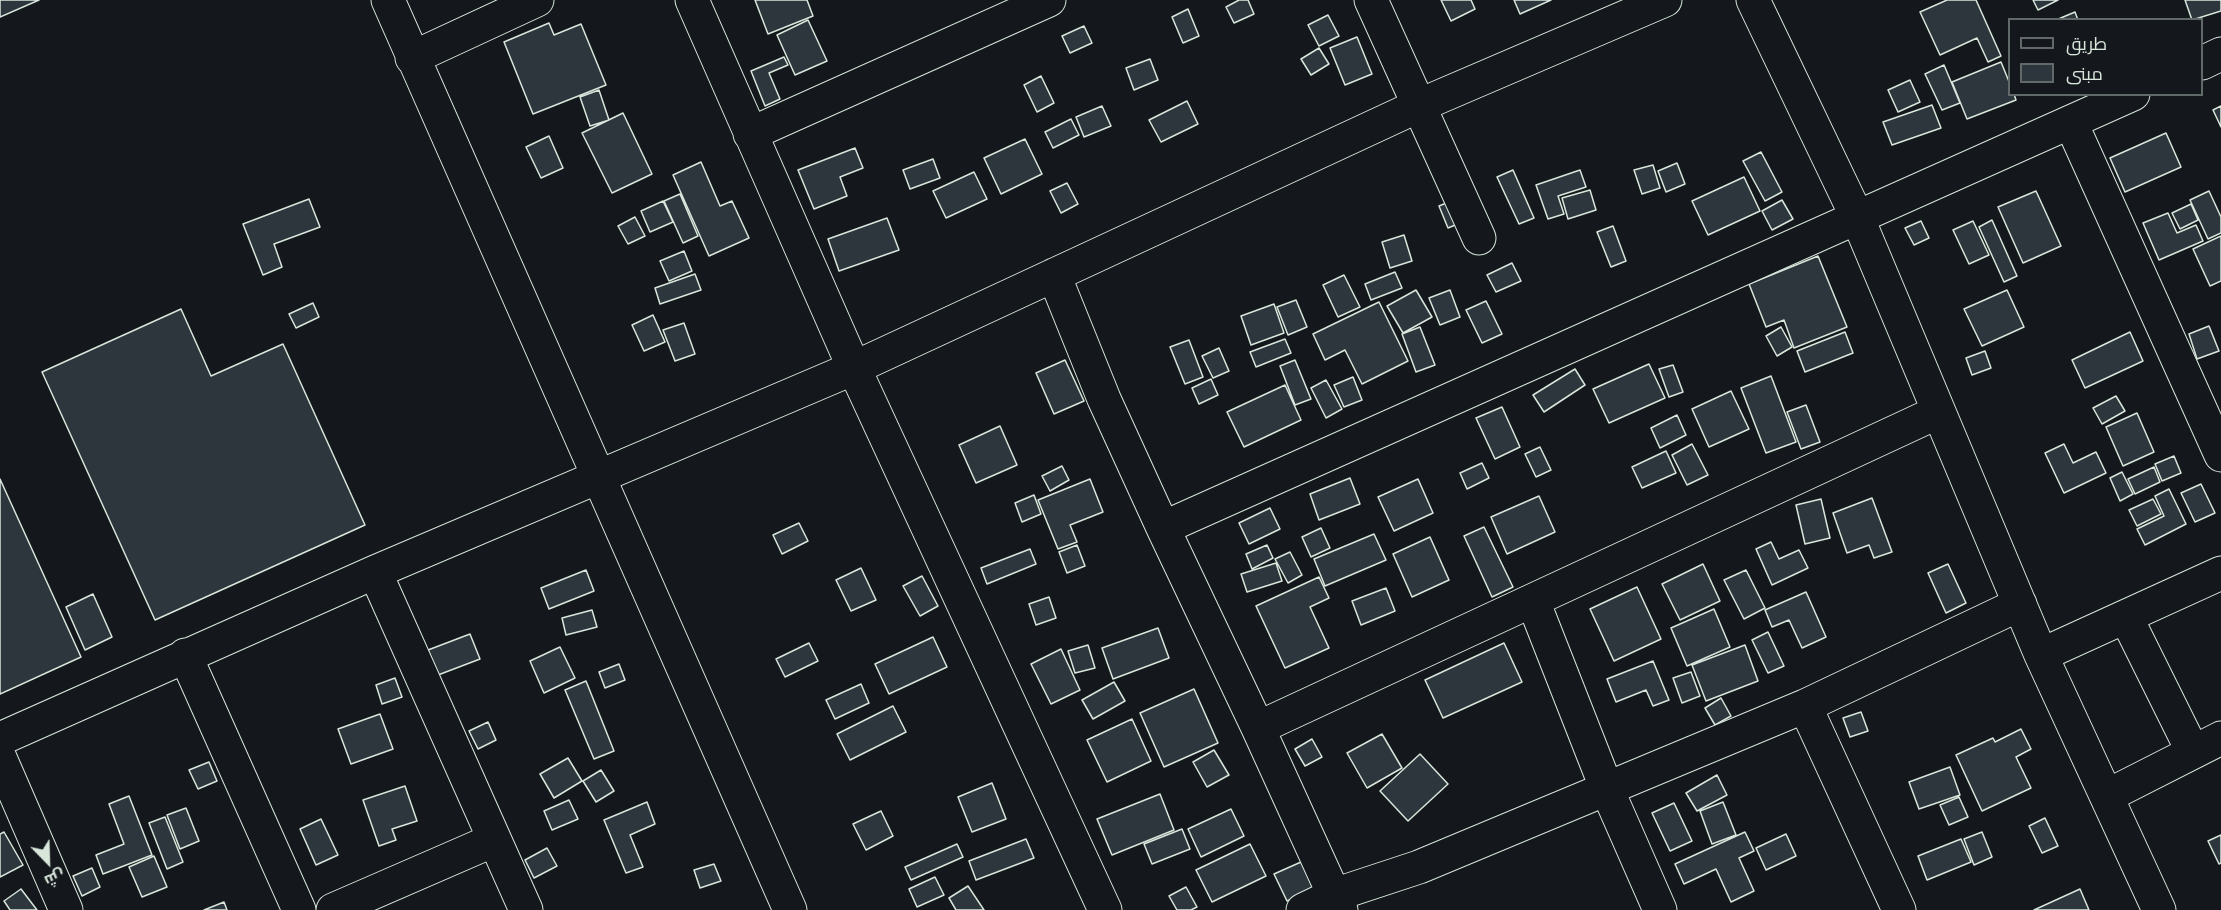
<!DOCTYPE html>
<html>
<head>
<meta charset="utf-8">
<style>
	body { margin:0 }
	#map { position:relative; width:2221px; height:910px; overflow:hidden; background:#14181c; font-family:"Archivo Narrow",Cairo,sans-serif }
	canvas { display:block }
	.legend { position:absolute; left:2008px; top:18px; width:195px; height:78px; box-sizing:border-box; background:#14181c; border:2px solid #626a69; margin:0; padding:8px 10px; list-style:none; font-size:18px; color:#d8e6dc }
	.legend li { display:flex; align-items:center; gap:12px; height:30px }
	.legend b { width:30px; border:2px solid #626a69 }
	.north { position:absolute; left:18px; top:832px; width:60px; height:60px; -webkit-text-stroke:4px #14181c; paint-order:stroke; rotate:157deg; font-size:16px; font-weight:700; line-height:24px; text-align:center; color:#d8e6dc }
	.north::after { content:''; display:block; margin:auto; width:21px; height:27px; background:#d8e6dc; clip-path:polygon(50% 0,100% 100%,50% 72%,0 100%) }
</style>
</head>
<body>
<div id="map">
<canvas width="2221" height="910"></canvas>
<ul class="legend">
<li><b style="height:8px;background:#14181c"></b>طريق</li>
<li><b style="height:16px;background:#2c363c"></b>مبنى</li>
</ul>
<div class="north">ش</div>
</div>
<script>
const c = document.querySelector('canvas').getContext('2d');
c.lineJoin = 'round';
function paint(path, color) { c.fillStyle = color; c.fill(path, 'evenodd'); }
const shape = rows => new Path2D(rows.map(r => 'M' + r).join(''));
function stroke(path, color, width, dash) { c.strokeStyle = color; c.lineWidth = width; c.lineCap = dash ? 'butt' : 'round'; c.setLineDash(dash || []); c.stroke(path); }
const building = shape([
	[0,0,39,0,0,17,0,0],
	[755,0,807,0,813,16,768,34,755,0],
	[1239,0,1248,0,1254,14,1234,23,1226,7,1239,0],
	[1441,0,1471,0,1475,9,1451,21,1441,0],
	[1514,0,1551,0,1520,14,1514,0],
	[1947,0,1976,0,2001,56,1988,62,1977,38,1940,55,1920,12,1947,0],
	[2033,0,2058,0,2038,10,2033,0],
	[2185,0,2221,0,2221,11,2192,20,2185,0],
	[1188,9,1199,36,1183,43,1172,17,1188,9],
	[2075,12,2078,20,2056,20,2075,12],
	[1328,15,1339,36,1319,46,1308,25,1328,15],
	[808,20,827,61,795,75,777,35,808,20],
	[549,23,554,35,581,24,606,85,533,114,504,42,549,23],
	[1084,26,1092,43,1070,53,1062,36,1084,26],
	[1357,37,1372,74,1345,85,1330,48,1357,37],
	[1319,48,1329,64,1311,75,1301,59,1319,48],
	[784,57,788,65,769,73,780,99,765,106,751,71,784,57],
	[1150,59,1158,80,1134,90,1126,68,1150,59],
	[2001,62,2010,84,2010,94,2014,94,2016,100,1967,119,1952,82,2001,62],
	[1944,65,1960,103,1942,110,1925,74,1944,65],
	[1041,76,1054,103,1037,112,1024,85,1041,76],
	[1910,80,1920,102,1898,112,1888,90,1910,80],
	[599,90,609,120,590,126,580,97,599,90],
	[1187,101,1198,124,1161,142,1149,120,1187,101],
	[1932,105,1941,128,1892,145,1883,122,1932,105],
	[1102,106,1111,126,1084,137,1076,117,1102,106],
	[2221,106,2221,127,2213,110,2221,106],
	[623,113,652,174,612,193,582,133,623,113],
	[1071,119,1079,135,1053,148,1045,132,1071,119],
	[2166,133,2181,167,2125,192,2110,158,2166,133],
	[549,136,563,168,541,178,526,147,549,136],
	[1025,139,1042,174,1001,194,984,158,1025,139],
	[855,148,863,168,840,177,847,196,814,209,798,170,855,148],
	[1761,152,1782,192,1765,201,1743,161,1761,152],
	[933,159,940,178,910,189,903,170,933,159],
	[701,162,720,206,732,201,749,238,709,256,673,175,701,162],
	[1677,163,1685,184,1666,192,1658,171,1677,163],
	[1653,165,1660,188,1642,194,1634,170,1653,165],
	[1513,170,1534,218,1519,224,1497,177,1513,170],
	[1580,170,1586,187,1558,196,1564,214,1548,219,1536,185,1580,170],
	[974,172,987,199,946,218,933,191,974,172],
	[1744,177,1760,211,1708,235,1692,201,1744,177],
	[1067,183,1078,204,1061,213,1050,191,1067,183],
	[1590,190,1596,210,1568,219,1562,198,1590,190],
	[2036,191,2061,246,2023,263,1998,207,2036,191],
	[2209,191,2221,217,2221,233,2208,239,2190,200,2209,191],
	[680,194,698,236,683,243,664,201,680,194],
	[309,199,320,227,274,244,282,267,263,275,243,224,309,199],
	[1456,199,1465,221,1448,228,1439,206,1456,199],
	[1782,200,1793,219,1772,230,1762,211,1782,200],
	[663,201,673,222,650,232,641,211,663,201],
	[2191,204,2198,220,2180,229,2172,213,2191,204],
	[2168,213,2177,233,2196,225,2203,241,2159,260,2143,223,2168,213],
	[635,217,645,236,628,244,618,226,635,217],
	[887,218,899,250,839,271,828,239,887,218],
	[1992,220,2017,276,2004,282,1979,227,1992,220],
	[1921,221,1929,238,1914,245,1905,228,1921,221],
	[1973,221,1989,255,1969,264,1953,230,1973,221],
	[1613,226,1626,261,1611,267,1597,232,1613,226],
	[1404,235,1412,261,1390,268,1382,242,1404,235],
	[2221,236,2221,281,2210,286,2193,249,2221,236],
	[684,251,692,271,669,281,660,261,684,251],
	[1818,256,1847,327,1794,348,1784,320,1766,327,1749,284,1818,256],
	[1512,263,1521,281,1496,292,1487,275,1512,263],
	[1395,272,1402,288,1371,300,1365,284,1395,272],
	[695,274,701,290,660,304,655,288,695,274],
	[1344,275,1360,307,1338,317,1323,285,1344,275],
	[1416,290,1432,317,1403,333,1387,306,1416,290],
	[1450,290,1460,317,1440,325,1429,298,1450,290],
	[2007,290,2024,327,1982,346,1964,309,2007,290],
	[1296,300,1307,327,1288,335,1277,307,1296,300],
	[1486,301,1502,334,1482,343,1466,310,1486,301],
	[1379,302,1408,361,1362,384,1345,350,1325,360,1313,334,1379,302],
	[313,303,319,317,296,328,289,314,313,303],
	[1274,304,1284,333,1251,345,1241,316,1274,304],
	[181,309,211,376,283,344,365,525,155,620,42,372,181,309],
	[653,315,665,342,644,351,632,325,653,315],
	[684,323,695,354,675,361,663,330,684,323],
	[2209,326,2219,351,2197,359,2189,334,2209,326],
	[1420,327,1435,365,1416,372,1402,334,1420,327],
	[1781,327,1792,347,1777,356,1766,336,1781,327],
	[1845,332,1853,353,1805,372,1797,351,1845,332],
	[2130,332,2143,361,2085,388,2072,360,2130,332],
	[1285,339,1291,353,1256,367,1250,352,1285,339],
	[1189,340,1203,377,1185,384,1170,347,1189,340],
	[1219,348,1229,371,1213,378,1202,356,1219,348],
	[1985,351,1991,368,1972,375,1966,358,1985,351],
	[1065,360,1084,401,1054,414,1036,373,1065,360],
	[1295,360,1311,399,1295,405,1280,366,1295,360],
	[1649,364,1665,398,1609,423,1593,389,1649,364],
	[1673,365,1683,392,1669,397,1659,369,1673,365],
	[1575,369,1585,385,1544,412,1533,395,1575,369],
	[1771,376,1796,442,1766,453,1741,388,1771,376],
	[1353,377,1362,400,1344,407,1334,385,1353,377],
	[1211,379,1218,395,1199,404,1192,388,1211,379],
	[1326,380,1342,409,1326,418,1311,388,1326,380],
	[1285,385,1301,420,1244,447,1227,412,1285,385],
	[1731,391,1749,429,1709,447,1692,409,1731,391],
	[2116,396,2125,411,2102,424,2093,408,2116,396],
	[1806,405,1820,442,1801,449,1787,412,1806,405],
	[1502,407,1520,447,1495,459,1476,418,1502,407],
	[2137,413,2154,452,2123,466,2106,427,2137,413],
	[1677,415,1686,435,1660,448,1651,428,1677,415],
	[1000,426,1017,465,976,483,959,445,1000,426],
	[1692,444,1708,475,1687,485,1672,455,1692,444],
	[2064,444,2073,463,2096,452,2106,473,2064,493,2045,453,2064,444],
	[1540,447,1551,470,1536,477,1525,454,1540,447],
	[1666,451,1676,473,1642,488,1632,467,1666,451],
	[2174,456,2181,473,2162,481,2155,464,2174,456],
	[1482,463,1489,478,1467,489,1460,473,1482,463],
	[1062,466,1069,480,1050,491,1042,476,1062,466],
	[2154,467,2160,482,2135,494,2128,479,2154,467],
	[2122,472,2133,494,2120,501,2110,478,2122,472],
	[1350,478,1360,504,1319,520,1310,494,1350,478],
	[0,479,81,657,0,694,0,479],
	[1090,479,1103,512,1070,525,1077,542,1058,549,1038,500,1090,479],
	[1418,479,1433,513,1394,531,1378,497,1418,479],
	[2201,484,2215,513,2195,522,2181,493,2201,484],
	[2169,489,2186,524,2145,545,2137,529,2164,516,2155,496,2169,489],
	[1034,495,1041,514,1022,522,1015,503,1034,495],
	[1539,496,1555,532,1507,554,1491,517,1539,496],
	[1872,498,1892,552,1874,558,1869,545,1847,553,1833,513,1872,498],
	[1821,499,1830,538,1805,544,1796,505,1821,499],
	[2153,499,2161,514,2137,526,2129,510,2153,499],
	[1270,508,1280,529,1249,544,1239,523,1270,508],
	[799,523,808,541,782,554,773,535,799,523],
	[1484,527,1513,587,1492,597,1464,536,1484,527],
	[1321,528,1330,548,1311,557,1302,537,1321,528],
	[1374,534,1386,560,1325,586,1314,559,1374,534],
	[1430,537,1449,580,1412,597,1393,554,1430,537],
	[1771,542,1779,559,1799,550,1808,568,1772,585,1756,549,1771,542],
	[1077,545,1085,566,1067,573,1059,552,1077,545],
	[1267,545,1273,558,1252,569,1246,554,1267,545],
	[1030,549,1036,564,987,584,981,568,1030,549],
	[1290,552,1302,575,1288,583,1275,559,1290,552],
	[1276,563,1282,581,1247,592,1241,574,1276,563],
	[1703,564,1720,601,1680,620,1662,584,1703,564],
	[1948,564,1966,603,1946,613,1928,573,1948,564],
	[861,568,876,600,851,611,836,580,861,568],
	[586,570,594,591,549,609,541,588,586,570],
	[1746,570,1765,608,1744,619,1724,580,1746,570],
	[922,576,938,606,920,616,903,586,922,576],
	[1319,577,1329,598,1310,607,1329,648,1285,668,1256,606,1319,577],
	[1637,587,1661,639,1614,661,1590,609,1637,587],
	[1386,588,1395,611,1361,625,1352,601,1386,588],
	[1806,592,1826,637,1802,648,1789,620,1772,627,1765,610,1806,592],
	[93,594,112,637,85,650,66,607,93,594],
	[1049,597,1056,618,1036,625,1029,604,1049,597],
	[1714,609,1730,647,1687,666,1671,628,1714,609],
	[592,610,597,627,566,635,562,618,592,610],
	[1158,628,1169,658,1113,679,1102,648,1158,628],
	[1768,632,1784,666,1768,673,1752,640,1768,632],
	[470,634,480,659,438,675,428,650,470,634],
	[933,637,947,667,889,694,875,664,933,637],
	[809,643,818,661,785,677,776,659,809,643],
	[1504,643,1522,682,1443,718,1425,680,1504,643],
	[1088,645,1095,668,1075,673,1068,651,1088,645],
	[1745,645,1758,681,1706,701,1692,665,1745,645],
	[560,647,575,678,544,693,530,661,560,647],
	[1061,649,1080,690,1051,704,1031,664,1061,649],
	[1653,661,1669,700,1653,706,1646,690,1616,702,1607,679,1653,661],
	[619,664,625,680,605,688,599,672,619,664],
	[1691,672,1700,696,1682,703,1673,678,1691,672],
	[395,678,402,697,382,704,376,685,395,678],
	[586,681,614,751,594,759,565,690,586,681],
	[1114,682,1125,701,1093,719,1082,700,1114,682],
	[861,684,869,703,835,719,826,700,861,684],
	[1194,689,1218,743,1164,767,1140,713,1194,689],
	[1721,698,1731,716,1715,725,1705,708,1721,698],
	[893,706,906,732,850,760,837,734,893,706],
	[1861,712,1868,731,1850,737,1843,718,1861,712],
	[380,714,393,749,351,764,338,729,380,714],
	[1132,719,1151,761,1107,782,1087,740,1132,719],
	[488,722,496,740,478,749,469,731,488,722],
	[2021,729,2031,749,2016,757,2031,788,1982,811,1956,755,1993,738,1995,742,2021,729],
	[1382,734,1402,768,1367,788,1347,753,1382,734],
	[1312,739,1322,757,1305,766,1295,749,1312,739],
	[1214,750,1229,775,1207,787,1193,762,1214,750],
	[1420,754,1448,784,1408,821,1380,791,1420,754],
	[568,758,582,781,554,798,540,774,568,758],
	[209,762,217,781,198,789,189,770,209,762],
	[1950,767,1960,795,1919,809,1909,782,1950,767],
	[601,770,614,791,596,802,583,781,601,770],
	[1717,775,1727,795,1697,811,1686,793,1717,775],
	[992,783,1006,819,972,832,958,797,992,783],
	[405,786,417,821,392,829,396,840,379,846,363,800,405,786],
	[1160,794,1174,830,1112,855,1097,819,1160,794],
	[129,796,152,855,103,874,96,855,124,844,109,804,129,796],
	[1959,797,1968,817,1949,825,1940,805,1959,797],
	[569,800,578,819,552,830,544,811,569,800],
	[647,802,655,824,630,835,643,867,626,873,604,820,647,802],
	[1723,802,1736,835,1712,844,1700,811,1723,802],
	[1674,803,1692,841,1670,851,1652,813,1674,803],
	[186,808,199,841,180,849,167,815,186,808],
	[1231,809,1244,836,1201,857,1188,829,1231,809],
	[881,811,893,836,866,850,853,824,881,811],
	[165,817,183,862,167,869,149,823,165,817],
	[2045,818,2058,846,2042,853,2029,826,2045,818],
	[321,819,338,855,316,865,300,829,321,819],
	[1182,829,1190,849,1152,864,1144,844,1182,829],
	[4,832,23,865,0,877,0,834,4,832],
	[1745,832,1754,851,1739,858,1754,891,1731,902,1716,869,1684,884,1675,864,1745,832],
	[1982,832,1992,857,1974,865,1964,839,1982,832],
	[1786,834,1796,856,1766,870,1756,848,1786,834],
	[2221,835,2221,863,2219,864,2208,841,2221,835],
	[1026,839,1034,858,976,880,969,861,1026,839],
	[1961,839,1971,862,1927,880,1918,856,1961,839],
	[957,844,963,857,911,880,905,867,957,844],
	[1250,844,1266,876,1212,902,1196,870,1250,844],
	[547,848,557,866,534,878,525,860,547,848],
	[154,856,167,887,142,897,129,867,154,856],
	[1301,862,1314,889,1287,901,1274,874,1301,862],
	[714,864,721,881,700,888,694,870,714,864],
	[92,868,100,887,82,896,73,876,92,868],
	[935,877,944,895,917,907,909,889,935,877],
	[968,886,984,910,956,910,949,898,968,886],
	[1186,887,1197,907,1191,910,1177,910,1169,896,1186,887],
	[21,889,37,910,10,910,4,901,21,889],
	[2080,889,2089,910,2034,910,2080,889],
	[224,902,227,910,204,910,224,902]
]);
paint(building, '#2c363c');
stroke(building, '#d8e6dc', 1.5);
const minor = shape([
	[388,0,790,910],
	[692,0,854,368,1105,910],
	[1371,0,1479,238],
	[1753,0,1858,219,2041,655,2159,910],
	[412,58,537,0],
	[2202,63,2221,54],
	[2071,123,2221,455],
	[750,134,1049,0],
	[1054,275,1104,399,1163,528,1258,728,1341,910],
	[1163,528,2133,94],
	[375,572,526,910],
	[1533,601,1606,787,1660,910],
	[2126,617,2193,752],
	[185,655,299,910],
	[2041,655,2221,573],
	[1805,706,1899,910],
	[1258,728,1938,412],
	[0,739,375,572,854,368,1418,106,1665,0],
	[0,758,66,910],
	[2107,796,2221,738],
	[333,910,494,840],
	[1303,910,1334,895,1419,867,1805,706,2020,604]
]);
stroke(minor, '#d8e6dc', 35);
stroke(minor, '#14181c', 33);
</script>
</body>
</html>
